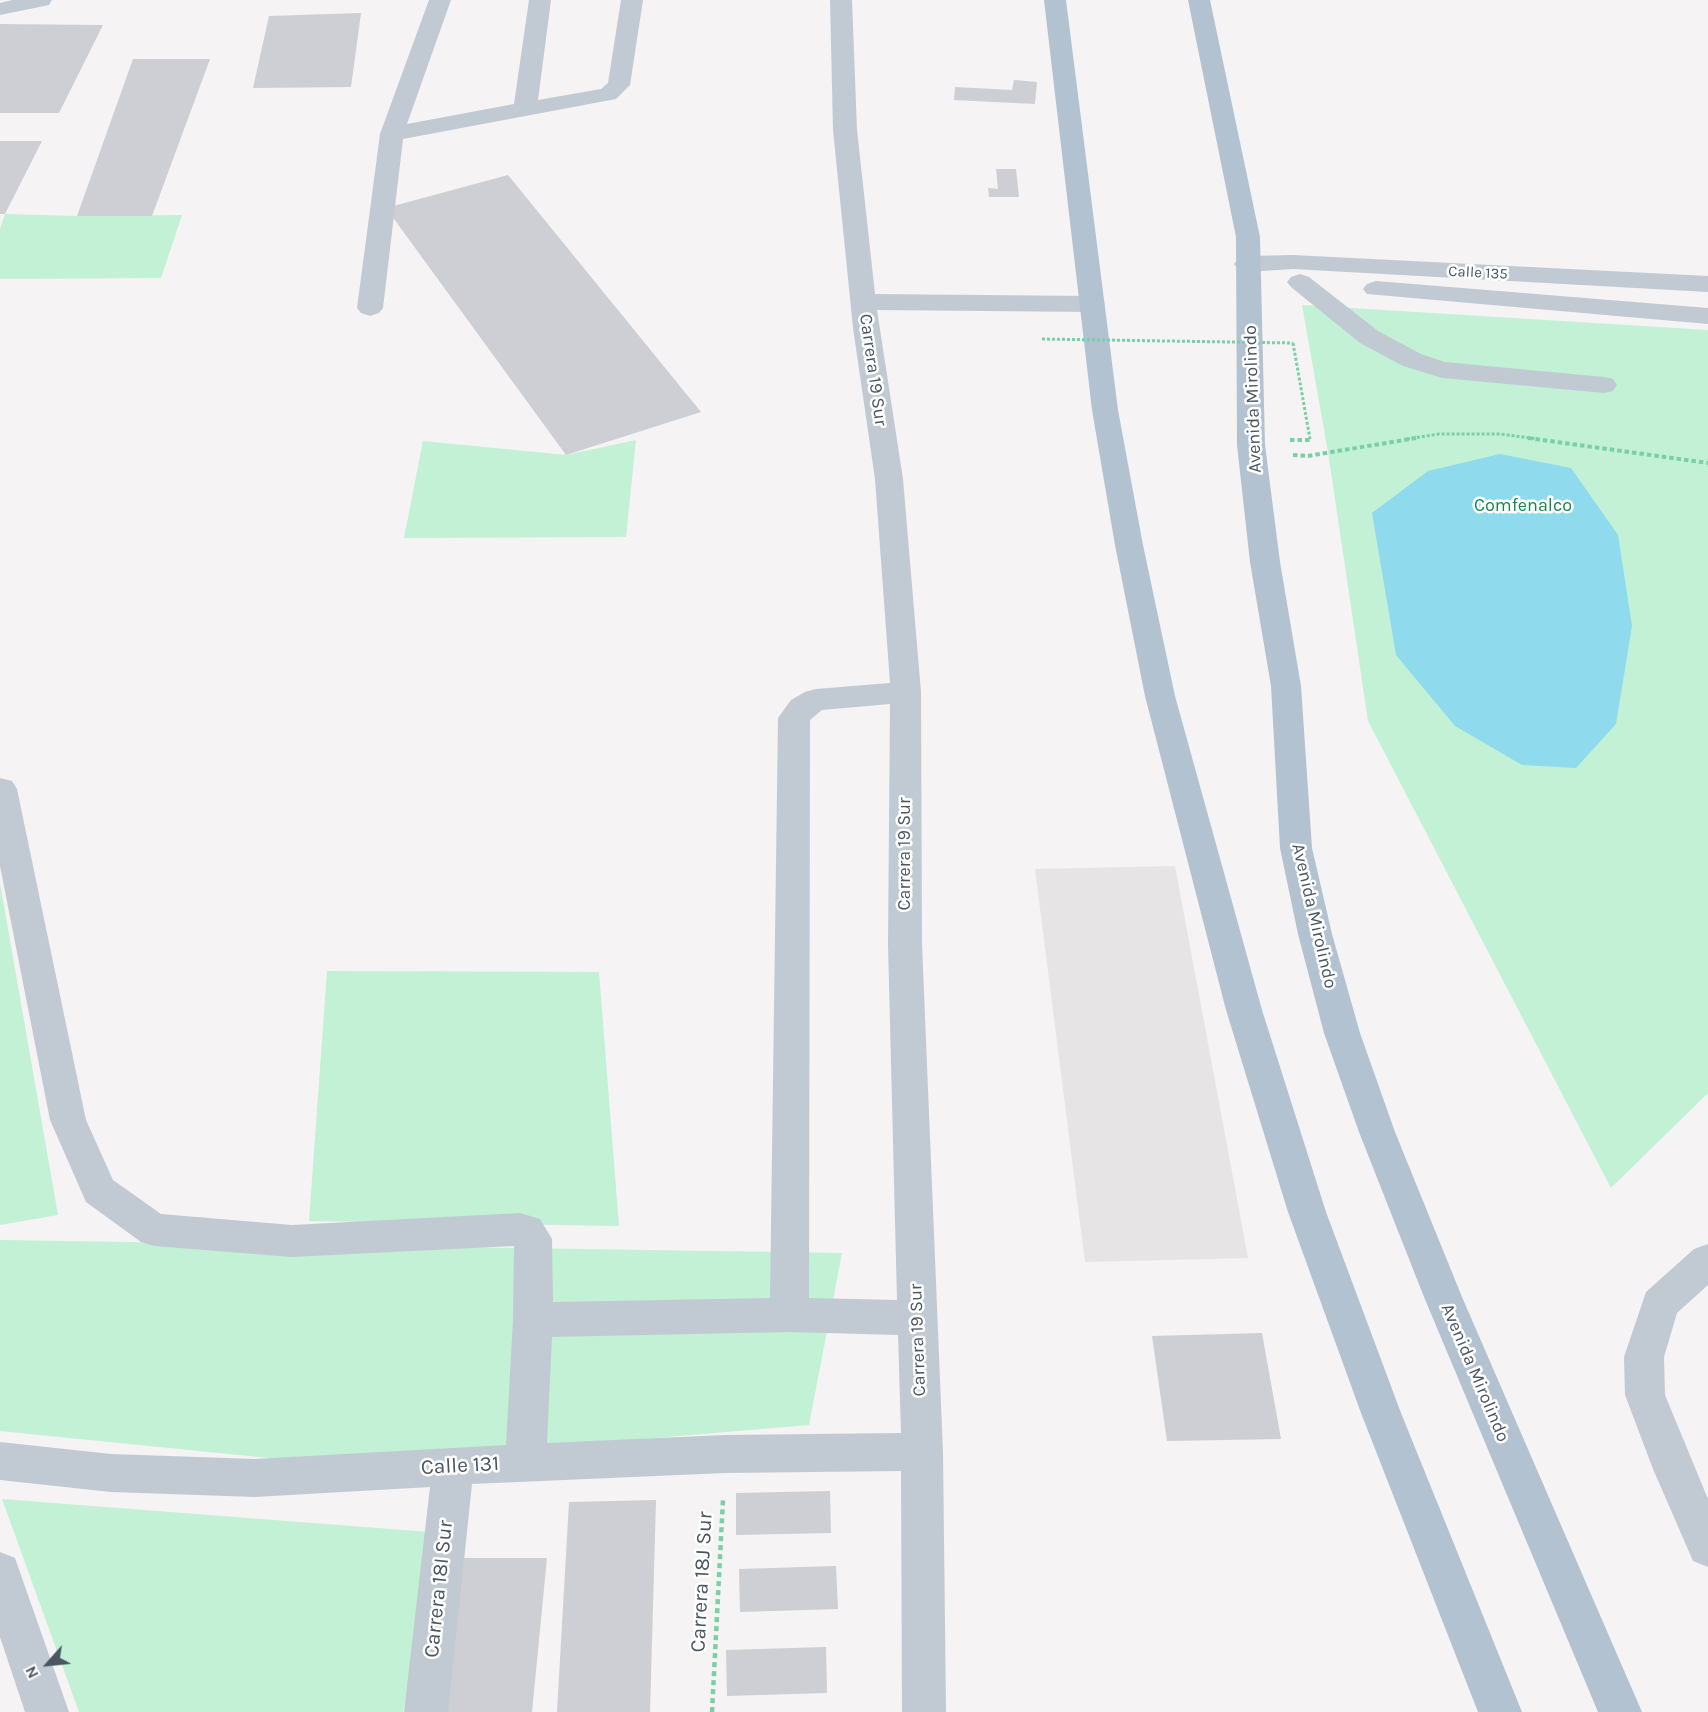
<!DOCTYPE html>
<html>
<head>
<meta charset="utf-8">
<style>
	body { margin:0 }
	#map { position:relative; width:1708px; height:1712px; overflow:hidden; background:#f5f3f3; font-family:Karla,sans-serif }
	canvas { display:block }
	.north { position:absolute; left:18px; top:1634px; width:60px; height:60px; -webkit-text-stroke:4px #fff; paint-order:stroke; rotate:243deg; font-size:16px; font-weight:700; line-height:24px; text-align:center; color:#4a5661 }
	.north::after { content:''; display:block; margin:auto; width:21px; height:27px; background:#4a5661; clip-path:polygon(50% 0,100% 100%,50% 72%,0 100%) }
</style>
</head>
<body>
<div id="map">
<canvas width="1708" height="1712"></canvas>
<div class="north">N</div>
</div>
<script>
const c = document.querySelector('canvas').getContext('2d');
c.lineJoin = 'round';
function paint(path, color) { c.fillStyle = color; c.fill(path, 'evenodd'); }
const shape = rows => new Path2D(rows.map(r => 'M' + r).join(''));
function stroke(path, color, width, dash) { c.strokeStyle = color; c.lineWidth = width; c.lineCap = dash ? 'butt' : 'round'; c.setLineDash(dash || []); c.stroke(path); }
function write(font, color, halo, rows, align = 'center') {
  c.font = font + ' Karla,sans-serif'; c.lineWidth = 5; c.setLineDash([]); c.textBaseline = 'middle'; c.strokeStyle = halo; c.fillStyle = color; for (const [text, x, y, turn = 0] of rows) {
    c.save(); c.translate(x, y); c.rotate((+turn || 0) * Math.PI / 180); c.textAlign = isNaN(turn) ? turn : align; if (halo) c.strokeText(text, 0, 0); c.fillText(text, 0, 0); c.restore();
  }
}
paint(shape([
	[1175,866,1248,1258,1085,1262,1035,869]
]), '#e6e4e5');
paint(shape([
	[5,214,77,216,182,215,161,278,0,279,0,229],
	[1302,305,1708,330,1708,1093,1611,1188,1368,721,1328,452],
	[636,440,626,537,404,538,423,441,566,455],
	[0,883,58,1215,0,1225],
	[327,971,599,972,619,1226,309,1221],
	[0,1240,842,1253,809,1425,338,1465,0,1431],
	[2,1499,442,1533,403,1712,79,1712]
]), '#c3f1d5');
paint(shape([
	[1500,454,1571,468,1618,535,1632,626,1616,724,1576,768,1522,765,1455,726,1396,655,1372,513,1428,471]
]), '#90daee');
paint(shape([
	[361,13,351,87,253,88,269,16],
	[0,24,103,25,59,113,0,113],
	[133,59,210,59,152,216,77,216],
	[1014,80,1037,82,1035,104,954,100,955,87,1012,90],
	[0,141,42,141,5,214,0,214],
	[996,169,1016,169,1019,197,989,197,988,188,998,189],
	[508,175,701,412,566,455,386,208],
	[1262,1333,1281,1439,1167,1441,1152,1336],
	[830,1491,831,1533,736,1535,736,1493],
	[656,1500,650,1712,557,1712,569,1502],
	[464,1558,547,1558,532,1712,445,1712],
	[836,1566,838,1609,740,1612,739,1569],
	[826,1647,827,1693,727,1696,726,1650]
]), '#cdcfd5');
stroke(shape([
	[1293,343,1310,439],
	[1407,439,1439,434,1500,434,1538,439]
]), '#7ad0a6', 3, [3, 2]);
stroke(shape([
	[1528,438,1708,463],
	[1290,440,1310,440,1310,438],
	[1293,455,1308,456,1416,438]
]), '#7ad0a6', 4, [4.5, 3]);
stroke(shape([
	[712,1712,723,1500]
]), '#7ad0a6', 4.5, [5, 4]);
paint(shape([
	[12,0,52,0,49,5,0,15,0,3,12,0],
	[429,0,451,0,407,124,514,104,529,0,551,0,538,100,601,89,608,83,621,0,643,0,630,85,616,99,403,139,383,308,379,313,370,316,361,313,357,308,380,134,429,0],
	[830,0,852,0,857,130,875,294,1092,296,1101,299,1105,304,1101,309,1092,312,877,310,903,479,921,692,922,944,943,1452,946,1712,902,1712,901,1471,725,1473,472,1484,448,1712,404,1712,430,1487,255,1497,111,1492,0,1480,0,1442,111,1454,255,1459,506,1445,513,1320,514,1246,292,1257,154,1246,141,1242,86,1202,50,1120,0,866,0,778,12,781,17,789,86,1120,113,1180,161,1214,292,1225,520,1213,540,1219,552,1239,553,1302,770,1298,778,718,791,700,805,692,816,689,890,683,875,479,853,328,833,130,830,0],
	[890,704,888,944,897,1300,809,1298,810,720,822,710,890,704],
	[789,1332,898,1335,901,1433,725,1435,547,1443,552,1337,789,1332],
	[1293,255,1708,276,1708,292,1293,269,1247,272,1238,269,1234,264,1238,259,1247,256,1293,255],
	[1300,274,1309,277,1378,331,1421,354,1445,362,1604,377,1613,379,1617,385,1613,391,1604,393,1442,378,1403,366,1360,343,1291,287,1287,282,1291,277,1300,274],
	[1376,281,1708,308,1708,324,1367,294,1363,289,1367,284,1376,281],
	[1708,1244,1708,1285,1677,1313,1664,1357,1665,1395,1708,1499,1708,1567,1693,1561,1653,1469,1625,1395,1624,1357,1646,1292,1694,1249,1708,1244],
	[0,1552,15,1558,69,1712,25,1712,0,1637,0,1552]
]), '#c1cad2');
paint(shape([
	[1044,0,1066,0,1118,410,1143,545,1175,696,1262,1010,1326,1212,1401,1413,1522,1712,1478,1712,1361,1413,1288,1212,1226,1010,1145,696,1115,545,1092,410,1044,0],
	[1188,0,1210,0,1260,237,1265,445,1280,562,1301,686,1312,848,1332,934,1360,1033,1395,1132,1462,1297,1642,1712,1598,1712,1424,1297,1359,1132,1324,1033,1298,934,1280,848,1271,686,1250,562,1237,445,1236,237,1188,0]
]), '#b3c2d1');
stroke(shape([
	[1042,339,1293,343]
]), '#7ad0a6', 3, [3, 2]);
write('15px', '#4a5661', '#fff', [
	["Calle 135",1478,273,3]
]);
write('18px', '#4a5661', '#fff', [
	["Carrera 19 Sur",873,370,82],
	["Avenida Mirolindo",1253,399,-92],
	["Carrera 19 Sur",905,854,-90],
	["Avenida Mirolindo",1314,916,77],
	["Carrera 19 Sur",918,1340,-92],
	["Avenida Mirolindo",1475,1373,67]
]);
write('18px', '#17864f', '#fff', [
	["Comfenalco",1523,506]
]);
write('21px', '#4a5661', '#fff', [
	["Calle 131",460,1466,-3],
	["Carrera 18J Sur",702,1582,-87],
	["Carrera 18I Sur",439,1589,-84]
]);
</script>
</body>
</html>
